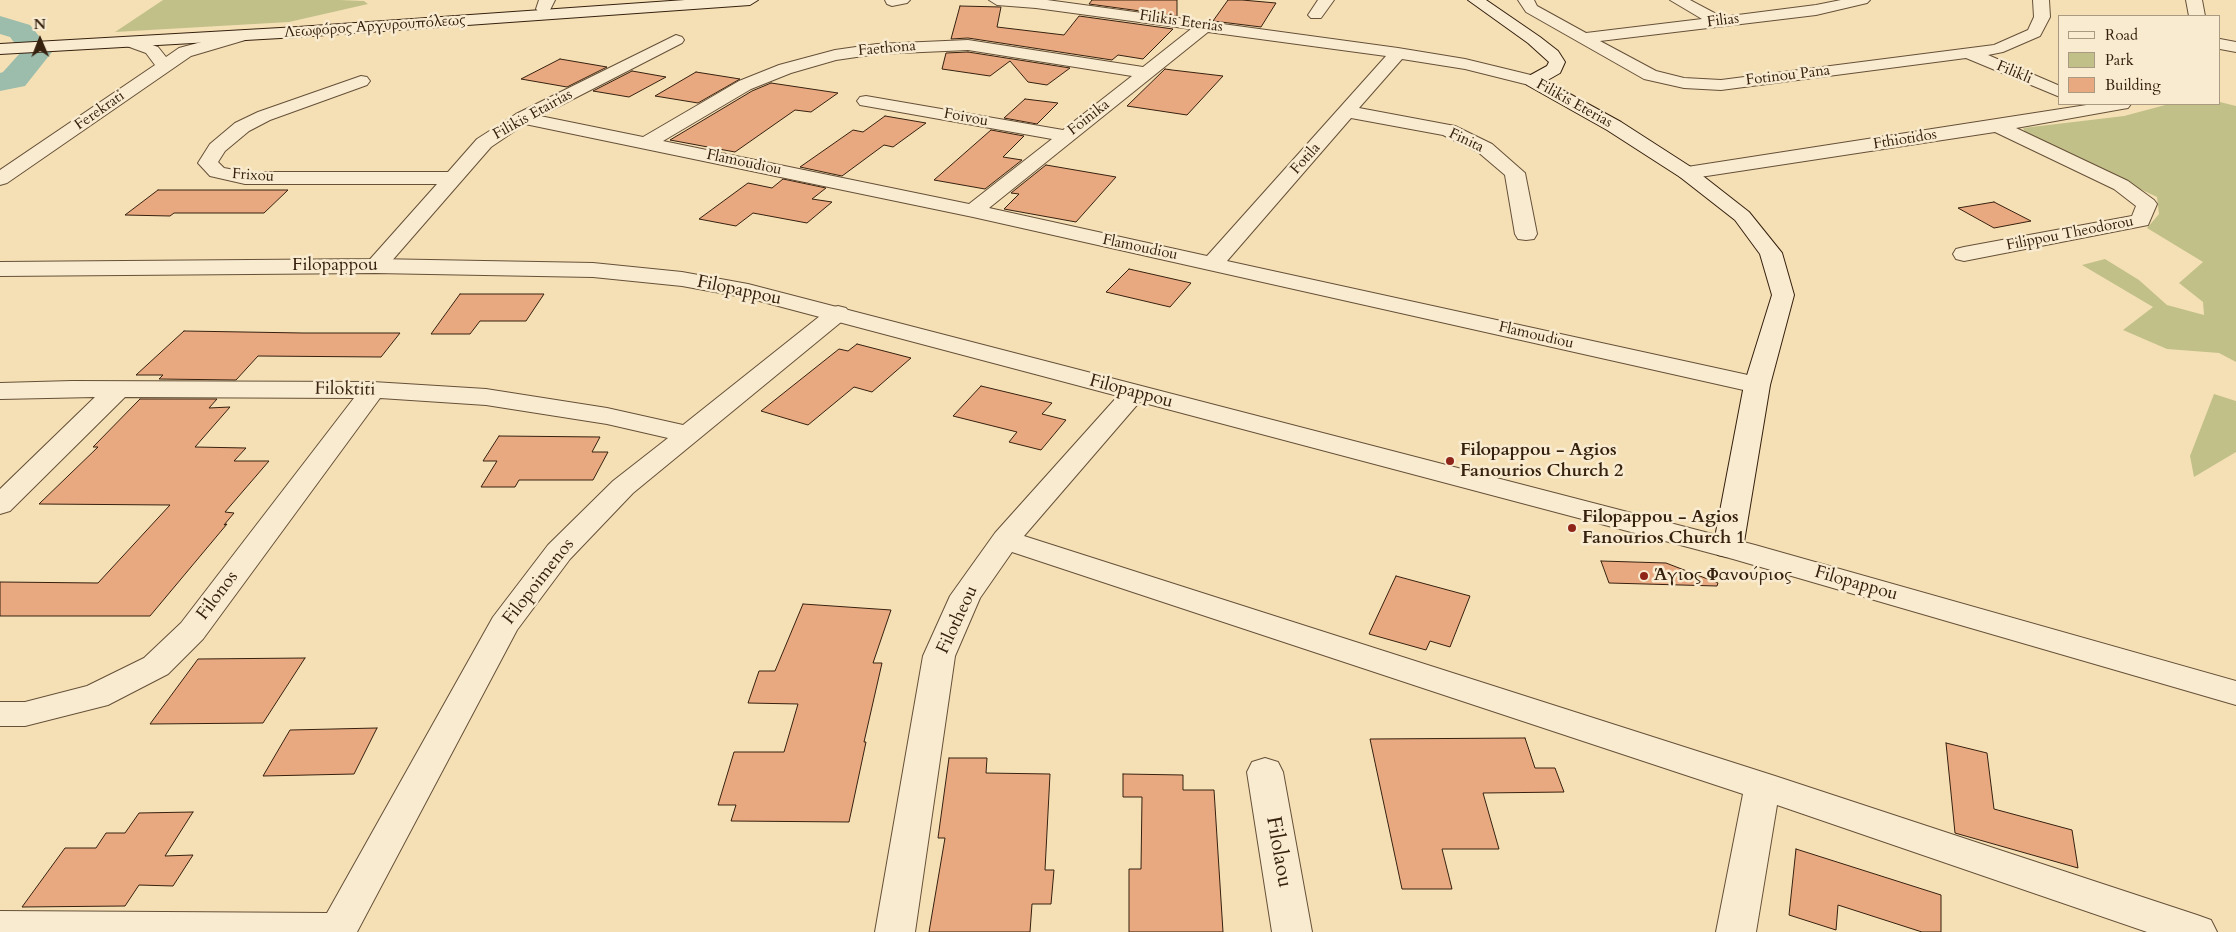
<!DOCTYPE html>
<html>
<head>
<meta charset="utf-8">
<style>
	body { margin:0 }
	#map { position:relative; width:2236px; height:932px; overflow:hidden; background:#f5e0b6; font-family:Cardo,serif }
	canvas { display:block }
	.legend { position:absolute; left:2058px; top:15px; width:162px; height:90px; box-sizing:border-box; background:#f8ebd0; border:1px solid #aa9a82; margin:0; padding:6px 9px; list-style:none; font-size:15px; color:#36200e }
	.legend li { display:flex; align-items:center; gap:10px; height:25px }
	.legend b { width:25px; border:1px solid #aa9a82 }
	.north { position:absolute; left:15px; top:15px; width:50px; height:50px; -webkit-text-stroke:4px #f8ebd0; paint-order:stroke; rotate:359deg; font-size:14px; font-weight:700; line-height:20px; text-align:center; color:#36200e }
	.north::after { content:''; display:block; margin:auto; width:18px; height:22px; background:#36200e; clip-path:polygon(50% 0,100% 100%,50% 72%,0 100%) }
</style>
</head>
<body>
<div id="map">
<canvas width="2236" height="932"></canvas>
<ul class="legend">
<li><b style="height:6px;background:#f8ebd0"></b>Road</li>
<li><b style="height:14px;background:#c2c089"></b>Park</li>
<li><b style="height:14px;background:#e8a980"></b>Building</li>
</ul>
<div class="north">N</div>
</div>
<script>
const c = document.querySelector('canvas').getContext('2d');
c.lineJoin = 'round';
function paint(path, color) { c.fillStyle = color; c.fill(path, 'evenodd'); }
const shape = rows => new Path2D(rows.map(r => 'M' + r).join(''));
function stroke(path, color, width, dash) { c.strokeStyle = color; c.lineWidth = width; c.lineCap = dash ? 'butt' : 'round'; c.setLineDash(dash || []); c.stroke(path); }
function write(font, color, halo, rows, align = 'center') {
  c.font = font + ' Cardo,serif'; c.lineWidth = 5; c.setLineDash([]); c.textBaseline = 'middle'; c.strokeStyle = halo; c.fillStyle = color; for (const [text, x, y, turn = 0] of rows) {
    c.save(); c.translate(x, y); c.rotate((+turn || 0) * Math.PI / 180); c.textAlign = isNaN(turn) ? turn : align; if (halo) c.strokeText(text, 0, 0); c.fillText(text, 0, 0); c.restore();
  }
}
paint(shape([
	[163,0,340,0,364,1,368,4,289,22,115,32],
	[2220,102,2236,106,2236,362,2219,353,2167,349,2123,330,2153,307,2082,265,2105,259,2139,280,2167,305,2204,315,2203,302,2179,283,2203,262,2147,228,2159,214,2157,197,2027,136,2023,128,2124,116,2169,104,2220,104],
	[2214,394,2236,401,2236,452,2194,477,2190,456]
]), '#c2c089');
paint(shape([
	[0,16,30,25,52,52,25,86,0,91,0,73,3,72,21,52,10,37,0,34,0,16]
]), '#9cbdab');
const building = shape([
	[1092,0,1177,0,1177,16,1089,4,1092,0],
	[1228,0,1242,0,1276,3,1261,27,1213,21,1228,0],
	[960,6,1001,7,997,27,1064,35,1079,16,1173,29,1143,59,1118,55,1112,60,968,38,951,39,960,6],
	[968,52,1070,68,1047,85,1028,82,1010,61,990,76,942,69,946,53,968,52],
	[560,59,607,67,567,87,521,79,560,59],
	[1165,69,1172,70,1223,76,1187,115,1127,106,1165,69],
	[632,71,666,77,629,97,593,91,632,71],
	[696,72,740,79,698,103,655,96,696,72],
	[771,83,838,93,811,112,795,110,735,152,670,140,752,91,771,83],
	[1025,99,1058,103,1037,124,1004,118,1025,99],
	[885,116,926,123,893,147,884,145,842,176,800,167,853,130,863,132,885,116],
	[991,130,1024,136,1003,157,1022,160,985,189,934,180,991,130],
	[1046,165,1116,177,1076,222,1004,209,1019,194,1011,193,1046,165],
	[783,179,826,188,812,199,832,202,807,223,753,213,736,226,699,219,748,183,772,188,783,179],
	[158,190,288,190,264,213,174,213,170,216,125,215,158,190],
	[1994,202,2031,221,1994,228,1958,208,1994,202],
	[1129,269,1191,283,1170,307,1106,292,1129,269],
	[460,294,544,294,526,321,480,321,470,334,431,334,460,294],
	[184,331,303,333,400,333,381,357,258,356,236,380,159,379,163,375,136,375,184,331],
	[857,344,911,358,872,392,854,387,808,425,761,411,839,349,848,351,857,344],
	[981,386,1052,403,1042,414,1066,420,1041,450,1009,442,1017,432,953,416,981,386],
	[140,399,217,399,209,408,230,407,195,447,246,448,234,461,269,461,225,512,234,513,224,525,227,524,150,616,0,616,0,582,98,583,170,505,39,504,98,447,93,447,140,399],
	[499,436,600,437,592,452,608,452,593,480,519,480,515,487,481,487,497,461,483,461,499,436],
	[1601,561,1666,563,1718,583,1717,586,1609,583,1601,561],
	[1396,576,1470,596,1450,647,1430,641,1426,650,1369,634,1396,576],
	[803,604,891,610,873,663,882,663,864,742,866,742,849,822,731,821,736,805,718,805,734,752,784,752,798,704,748,703,759,671,775,671,803,604],
	[305,658,263,723,150,724,198,659,305,658],
	[377,728,354,774,263,776,290,730,377,728],
	[1525,738,1535,768,1555,768,1564,792,1483,793,1499,849,1442,849,1452,889,1402,889,1370,739,1525,738],
	[1946,743,1987,753,1994,809,2072,830,2078,868,1955,833,1946,743],
	[949,758,987,758,986,773,1050,774,1045,870,1054,870,1051,904,1032,904,1030,932,929,932,945,838,938,838,949,758],
	[1123,774,1183,775,1183,790,1214,790,1223,932,1129,932,1129,869,1141,869,1142,797,1123,797,1123,774],
	[193,812,165,856,193,855,173,886,139,885,125,906,22,907,65,848,96,848,106,833,125,833,139,813,193,812],
	[1796,849,1941,895,1941,932,1922,932,1838,905,1836,930,1789,915,1796,849]
]);
paint(building, '#e8a980');
stroke(building, '#36200e', 1);
const minor = shape([
	[539,0,555,0,549,12,539,12,536,9,539,0],
	[885,0,910,0,907,3,892,6,887,4,885,0],
	[989,0,1047,0,1398,48,1465,59,1539,77,1542,81,1539,85,1533,86,1465,69,1402,59,1359,108,1455,126,1492,144,1525,173,1537,234,1534,239,1526,240,1518,239,1515,234,1505,175,1478,152,1443,135,1351,118,1227,261,1757,377,1766,380,1770,385,1766,390,1757,393,973,217,525,124,491,147,383,271,375,273,367,271,364,266,437,184,245,184,210,176,198,163,210,144,235,123,258,112,361,76,367,77,370,81,367,85,270,120,249,131,225,151,218,162,224,168,245,172,448,172,477,139,516,114,676,35,682,37,684,40,682,43,540,116,643,137,739,81,779,65,835,50,877,44,968,40,1143,67,1191,29,1036,8,997,5,989,0],
	[1208,32,1386,56,1207,256,989,208,1208,32],
	[968,50,1132,76,1063,130,866,96,860,97,857,101,860,105,866,106,1052,139,969,204,663,141,751,89,791,73,836,60,877,54,968,50],
	[1318,0,1334,0,1321,18,1311,18,1308,15,1318,0],
	[1518,0,1534,0,1537,6,1586,33,1702,19,1670,0,1690,0,1722,17,1816,5,1841,0,1870,0,1867,3,1816,15,1600,41,1656,71,1684,78,1721,80,1994,45,2028,30,2034,17,2033,0,2049,0,2050,17,2040,36,2003,52,1988,55,2060,86,2060,97,1966,58,1721,90,1684,88,1644,79,1526,12,1518,0],
	[2186,0,2202,0,2205,16,2189,16,2186,0],
	[246,30,252,32,254,35,252,38,191,56,7,183,0,185,0,170,155,65,146,53,124,45,122,42,124,39,130,37,158,47,166,57,179,48,246,30],
	[2220,39,2236,42,2236,52,2220,49,2220,39],
	[2093,104,2131,104,2128,108,2122,109,2016,128,2128,181,2154,200,2157,204,2148,225,1964,261,1956,259,1953,254,1956,249,1964,247,2132,216,2136,206,2114,189,1995,132,1687,179,1680,177,1677,173,1680,169,1687,167,2093,104],
	[838,306,846,308,850,313,846,318,633,493,570,559,517,630,357,932,0,932,0,911,327,913,493,617,548,545,613,481,668,438,607,424,486,405,380,398,203,639,168,674,108,705,25,726,0,726,0,702,25,702,87,686,144,658,181,623,354,398,125,397,10,511,0,514,0,489,95,397,0,399,0,383,72,381,373,382,486,389,607,408,683,425,830,308,838,306],
	[1134,385,1143,388,1147,393,1143,398,1024,536,1775,776,2197,915,2211,920,2217,932,2147,932,1777,805,1756,932,1716,932,1743,794,1012,552,980,598,955,656,915,932,875,932,923,656,950,596,995,533,1125,388,1134,385],
	[1265,758,1278,762,1283,772,1312,932,1272,932,1247,772,1252,762,1265,758]
]);
const tertiary = shape([
	[375,259,593,263,682,272,748,284,1755,545,2236,681,2236,705,1733,559,748,298,682,286,593,277,375,273,0,276,0,262,375,259]
]);
const secondary = shape([
	[685,0,758,0,750,5,298,37,0,54,0,44,298,27,685,0],
	[1468,0,1486,0,1540,37,1558,51,1565,62,1560,73,1546,81,1621,122,1694,169,1749,212,1782,253,1794,295,1770,385,1743,548,1738,555,1728,557,1718,555,1713,548,1744,385,1772,295,1760,254,1735,220,1680,177,1607,130,1527,85,1524,81,1527,77,1547,66,1549,62,1528,43,1468,0]
]);
stroke(minor, '#665038', 2);
stroke(tertiary, '#665038', 2);
stroke(secondary, '#36200e', 2);
paint(minor, '#f8ebd0');
paint(tertiary, '#f8ebd0');
paint(secondary, '#f8ebd0');
for (const [x, y, r, color] of [
	[1450,461,5,"#8f2418"],
	[1572,528,5,"#8f2418"],
	[1644,576,5,"#8f2418"]
]) { const dot = new Path2D(); dot.arc(x, y, r, 0, 2 * Math.PI); c.fillStyle = color; c.fill(dot); stroke(dot, '#f8ebd0', 2); }
write('15px', '#36200e', '#f8ebd0', [
	["Filias",1723,21,-7],
	["Filikis Eterias",1181,22,8],
	["Λεωφόρος Αργυρουπόλεως",375,27,-4],
	["Faethona",887,49,-5],
	["Filikli",2014,73,23],
	["Fotinou Pana",1788,76,-7],
	["Filikis Eterias",1574,104,29],
	["Ferekrati",100,111,-35],
	["Filikis Etairias",533,115,-29],
	["Foivou",966,118,10],
	["Foinika",1089,118,-38],
	["Fthiotidos",1905,140,-9],
	["Finita",1466,141,25],
	["Fotila",1306,159,-48],
	["Flamoudiou",744,163,12],
	["Frixou",253,176,4],
	["Filippou Theodorou",2070,234,-11],
	["Flamoudiou",1140,248,12],
	["Flamoudiou",1536,336,13]
]);
write('18px', '#36200e', '#f8ebd0', [
	["Filopappou",335,266],
	["Filopappou",739,291,12],
	["Filoktiti",345,390,1],
	["Filopappou",1131,392,15],
	["Filopoimenos",539,582,-52],
	["Filopappou",1856,584,16],
	["Filonos",218,596,-53],
	["Filotheou",958,620,-65]
]);
write('bold 18px', '#36200e', '#f8ebd0', [
	["Filopappou - Agios",1460,451],
	["Fanourios Church 2",1460,472],
	["Filopappou - Agios",1582,518],
	["Fanourios Church 1",1582,539],
	["Άγιος Φανούριος",1654,576]
], 'left');
write('21px', '#36200e', '#f8ebd0', [
	["Filolaou",1278,852,80]
]);
</script>
</body>
</html>
